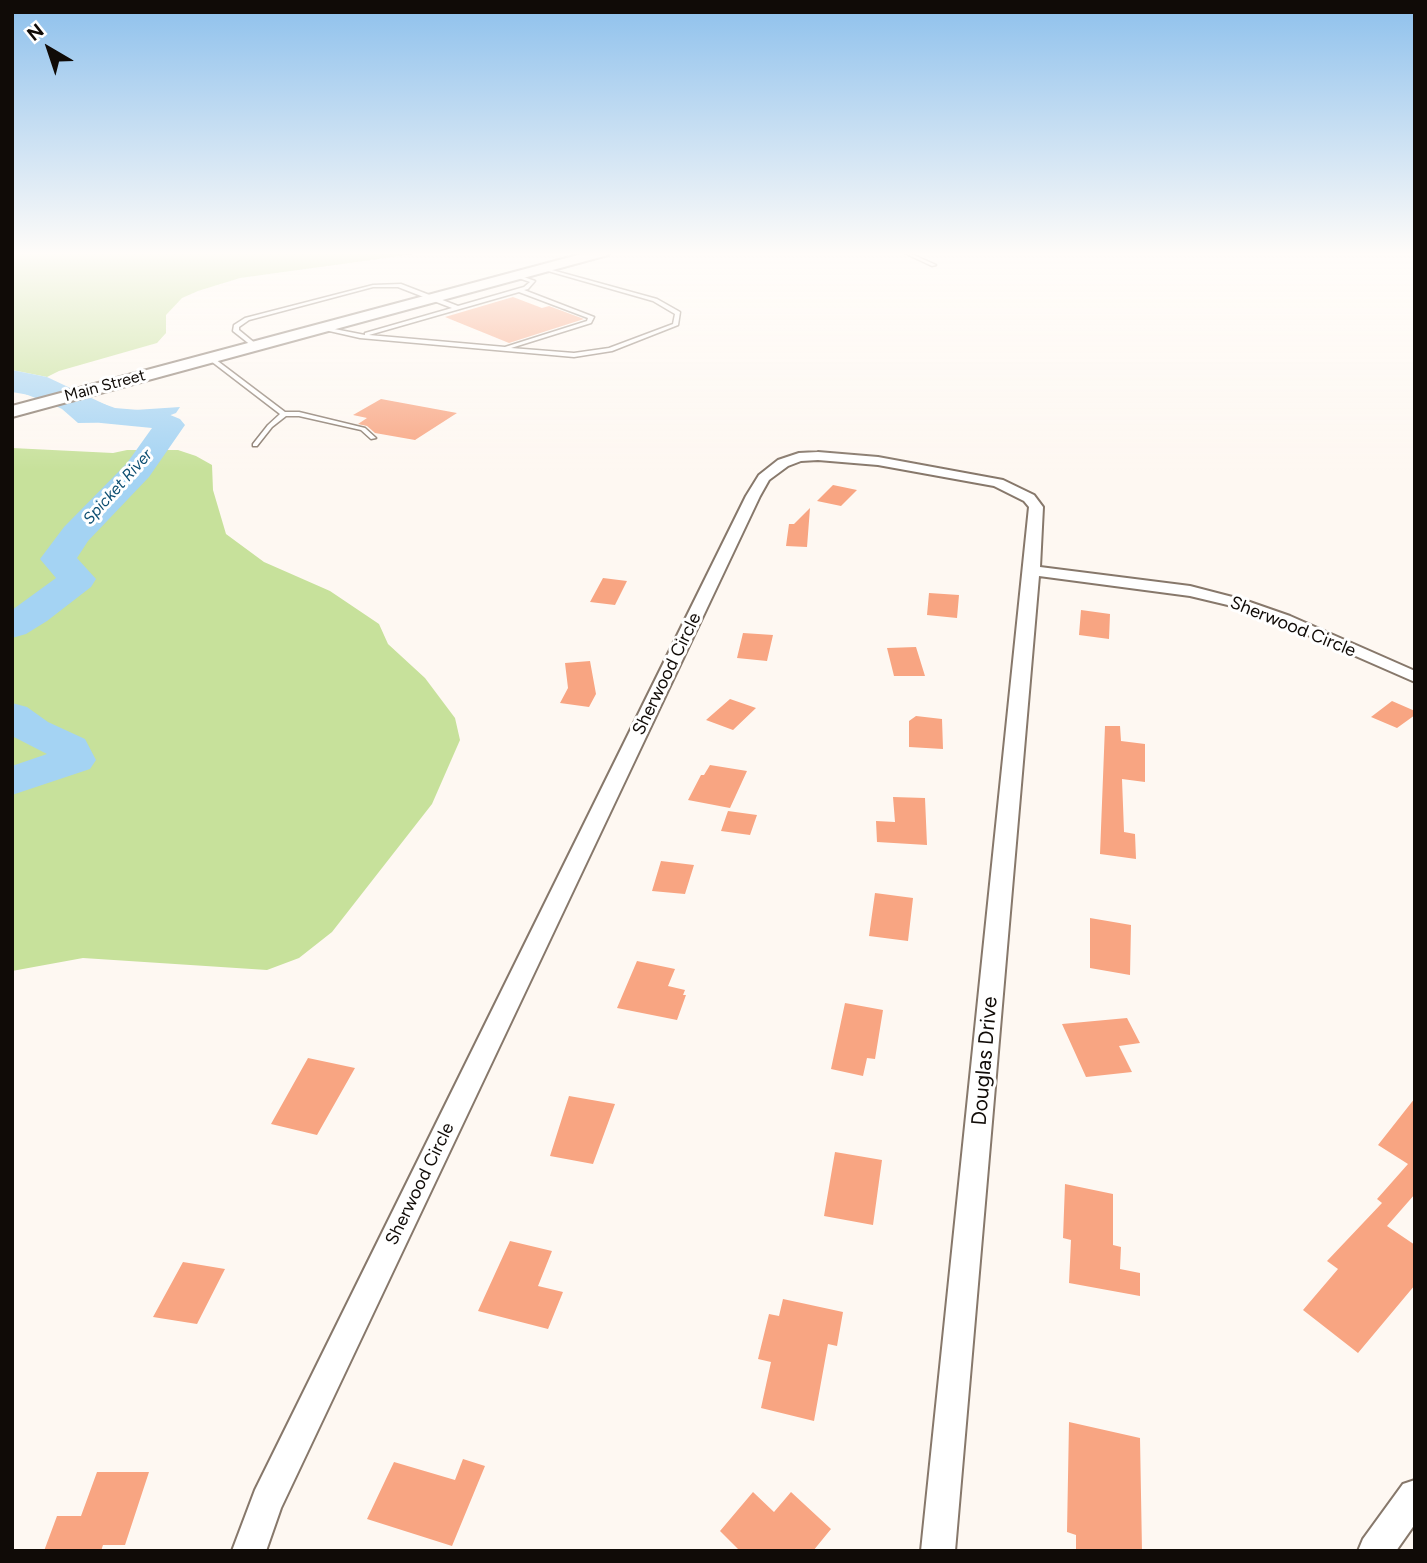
<!DOCTYPE html>
<html>
<head>
<meta charset="utf-8">
<style>
	body { margin:0 }
	#map { position:relative; width:1427px; height:1563px; overflow:hidden; background:#fef8f2; font-family:Figtree,sans-serif }
	canvas { display:block }
	.frame { position:absolute; inset:0; border:14px solid #100b07; pointer-events:none }
	.north { position:absolute; left:14px; top:14px; width:70px; height:70px; -webkit-text-stroke:5px #fff; paint-order:stroke; rotate:321deg; font-size:19px; font-weight:700; line-height:28px; text-align:center; color:#100b07 }
	.north::after { content:''; display:block; margin:auto; width:24px; height:32px; background:#100b07; clip-path:polygon(50% 0,100% 100%,50% 72%,0 100%) }
</style>
</head>
<body>
<div id="map">
<canvas width="1427" height="1563"></canvas>
<div class="frame"></div>
<div class="north">N</div>
</div>
<script>
const c = document.querySelector('canvas').getContext('2d');
c.lineJoin = 'round';
function paint(path, color) { c.fillStyle = color; c.fill(path, 'evenodd'); }
const shape = rows => new Path2D(rows.map(r => 'M' + r).join(''));
function stroke(path, color, width, dash) { c.strokeStyle = color; c.lineWidth = width; c.lineCap = dash ? 'butt' : 'round'; c.setLineDash(dash || []); c.stroke(path); }
function write(font, color, halo, rows, align = 'center') {
  c.font = font + ' Figtree,sans-serif'; c.lineWidth = 6; c.setLineDash([]); c.textBaseline = 'middle'; c.strokeStyle = halo; c.fillStyle = color; for (const [text, x, y, turn = 0] of rows) {
    c.save(); c.translate(x, y); c.rotate((+turn || 0) * Math.PI / 180); c.textAlign = isNaN(turn) ? turn : align; if (halo) c.strokeText(text, 0, 0); c.fillText(text, 0, 0); c.restore();
  }
}
paint(shape([
	[12,252,429,252,240,278,198,291,182,298,166,315,166,333,157,343,59,371,47,377,12,370],
	[12,448,113,453,127,450,178,450,196,456,212,465,213,490,226,534,264,562,330,591,379,624,388,644,425,678,455,718,460,740,432,804,332,932,299,958,267,970,83,958,12,971]
]), '#c7e19b');
paint(shape([
	[12,370,47,377,119,411,180,407,176,413,152,422,78,423,62,409,35,396,12,392]
]), '#a4d3f3');
paint(shape([
	[12,371,115,408,163,412,180,419,185,425,149,477,88,541,77,558,96,579,91,587,47,621,26,634,12,638,12,610,56,578,40,559,64,527,127,463,152,428,101,423,12,389,12,371],
	[12,703,27,707,48,722,85,739,96,760,90,769,12,795,12,766,47,754,12,736,12,703]
]), '#a4d3f3');
paint(shape([
	[513,297,542,308,549,306,584,319,509,343,445,317],
	[381,399,457,413,415,440,375,433,367,426,358,424,367,418,353,415],
	[833,485,857,490,841,506,817,501],
	[810,508,807,547,786,546,789,524,794,524],
	[603,578,627,581,615,605,590,602],
	[929,593,959,595,957,618,927,615],
	[1081,610,1110,614,1109,639,1079,635],
	[743,633,773,635,767,661,737,658],
	[916,647,925,676,894,676,887,648],
	[590,661,596,694,589,707,560,703,568,688,565,663],
	[730,699,756,708,733,730,706,720],
	[1392,701,1415,711,1415,715,1397,728,1371,717],
	[916,716,942,719,943,749,909,747,909,721],
	[1105,726,1120,726,1121,741,1145,744,1145,782,1122,779,1124,832,1135,834,1136,859,1100,854],
	[710,765,747,771,730,808,688,800,701,775,704,775],
	[893,797,925,798,927,845,877,842,876,821,895,822],
	[728,811,757,815,750,835,721,831],
	[661,861,694,865,685,894,652,891],
	[875,893,913,898,908,941,869,936],
	[1090,918,1131,925,1130,975,1090,968],
	[637,961,675,969,668,986,685,990,683,995,686,995,677,1020,617,1008],
	[845,1003,883,1010,875,1059,867,1058,863,1076,831,1069],
	[1127,1018,1140,1043,1119,1046,1132,1072,1086,1077,1062,1024],
	[308,1058,355,1068,317,1135,271,1124],
	[569,1096,615,1104,593,1164,550,1156],
	[1415,1098,1415,1194,1387,1226,1415,1245,1415,1285,1358,1353,1303,1310,1338,1269,1327,1261,1382,1203,1377,1199,1408,1164,1378,1145],
	[835,1152,882,1160,873,1225,824,1216],
	[1065,1184,1113,1194,1113,1245,1121,1247,1120,1269,1140,1273,1140,1296,1069,1283,1071,1240,1063,1238],
	[510,1241,552,1251,538,1286,563,1292,548,1329,478,1311],
	[183,1262,225,1269,197,1324,153,1317],
	[783,1299,843,1312,837,1346,828,1344,814,1421,761,1408,771,1362,758,1359,769,1314,779,1316],
	[1069,1422,1140,1438,1142,1551,1076,1551,1076,1535,1067,1532],
	[463,1459,485,1466,452,1546,367,1519,394,1462,455,1480],
	[97,1472,149,1472,125,1545,103,1545,101,1551,44,1551,57,1516,81,1516],
	[753,1492,774,1512,791,1492,831,1529,813,1551,740,1551,720,1531]
]), '#f8a582');
const service = shape([
	[902,252,907,252,936,265,932,266,902,252],
	[541,267,657,299,680,312,678,325,612,351,574,357,360,338,316,328,319,326,365,335,365,333,452,308,398,287,373,287,249,320,239,327,239,330,256,344,256,346,252,346,233,331,234,325,245,318,373,285,401,284,458,306,524,287,530,282,513,276,515,274,535,281,528,289,524,290,594,317,591,323,511,348,574,353,609,348,673,324,675,314,653,301,541,269,541,267],
	[519,292,588,318,587,321,505,347,369,335,519,292],
	[207,356,211,356,285,412,299,412,365,428,376,438,371,439,361,430,299,416,286,416,272,427,257,446,253,446,253,444,268,425,280,414,207,358,207,356]
]);
const minor = shape([
	[818,452,878,457,1003,480,1034,495,1043,507,1040,567,1190,586,1244,600,1290,616,1415,671,1415,682,1278,622,1232,606,1190,596,1039,576,955,1551,921,1551,1029,507,1024,501,994,486,878,465,818,460,801,461,788,466,769,480,760,496,281,1508,266,1551,232,1551,255,1490,746,496,759,475,778,460,799,453,818,452],
	[1415,1480,1415,1524,1396,1551,1358,1551,1363,1539,1403,1484,1415,1480]
]);
const secondary = shape([
	[589,252,610,252,608,255,12,417,12,406,589,252]
]);
stroke(service, '#87786b', 3);
stroke(minor, '#87786b', 4);
stroke(secondary, '#87786b', 4);
paint(service, '#fff');
paint(minor, '#fff');
paint(secondary, '#fff');
const sky = c.createLinearGradient(0, 0, 0, 470);
sky.addColorStop(0, '#8dc0ec');
sky.addColorStop(0.54, '#fffcf9');
sky.addColorStop(1, '#fffcf900');
c.fillStyle = sky;
c.fillRect(0, 0, 1427, 470);
write('16px', '#100b07', '#fff', [
	["Main Street",105,386,-15]
]);
write('italic 16px', '#0e4f72', '#fff', [
	["Spicket River",118,487,-48]
]);
write('18px', '#100b07', '#fff', [
	["Sherwood Circle",1293,627,22],
	["Sherwood Circle",667,674,-64],
	["Sherwood Circle",420,1184,-64]
]);
write('21px', '#100b07', '#fff', [
	["Douglas Drive",985,1061,-85]
]);
</script>
</body>
</html>
